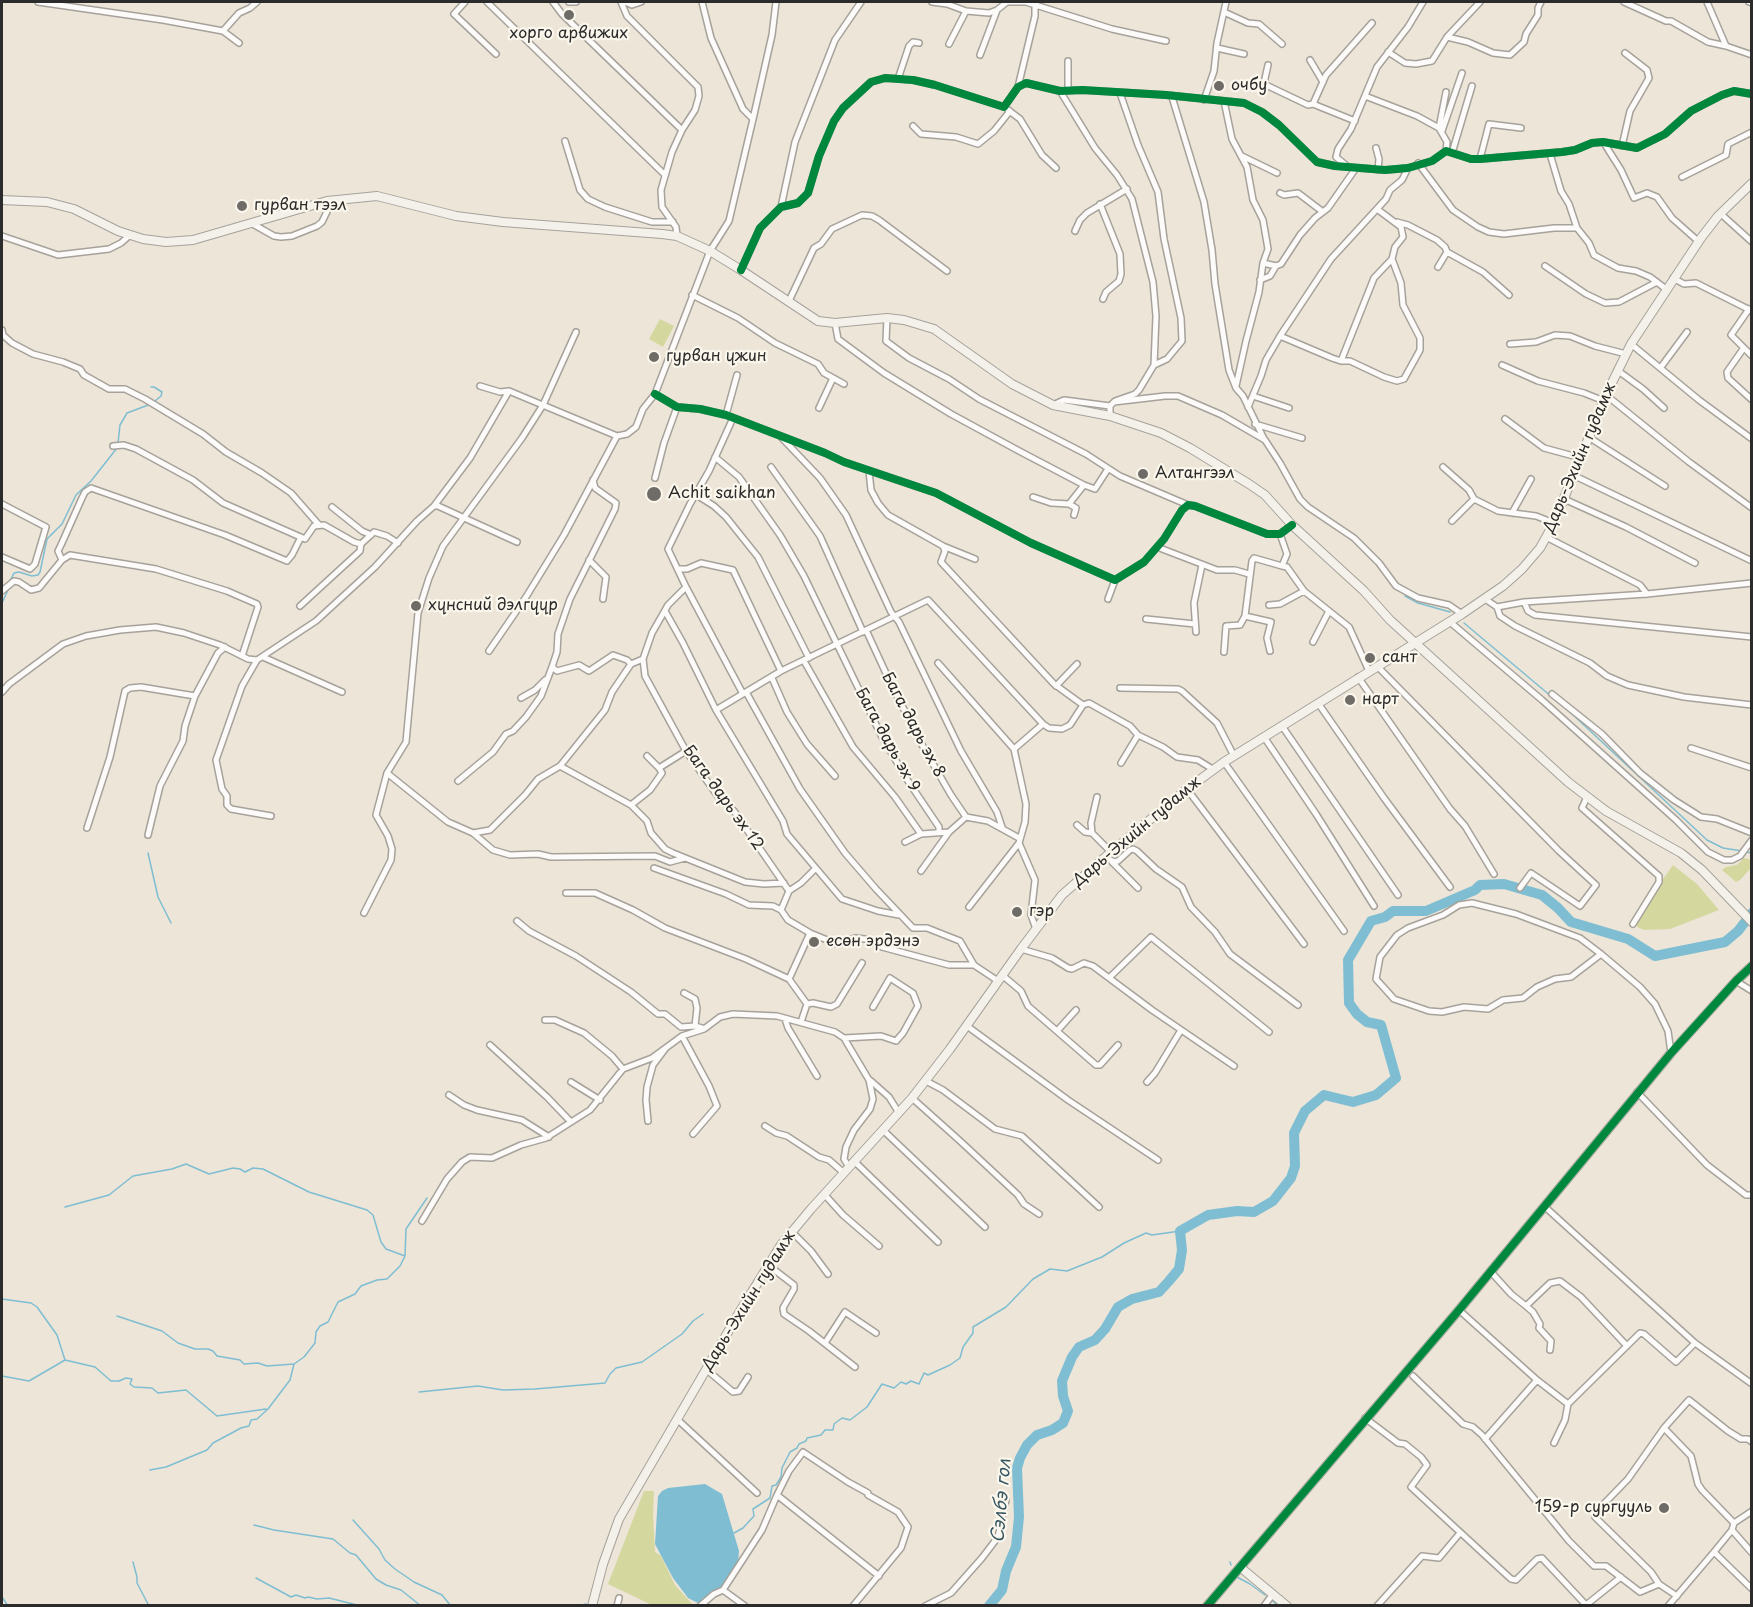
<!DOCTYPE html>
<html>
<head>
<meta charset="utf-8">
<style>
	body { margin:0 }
	#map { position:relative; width:1753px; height:1607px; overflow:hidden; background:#ece5d8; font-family:"Playpen Sans",sans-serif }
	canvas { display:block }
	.frame { position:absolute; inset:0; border:3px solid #2b2b2b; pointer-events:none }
</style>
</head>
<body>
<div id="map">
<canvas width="1753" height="1607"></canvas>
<div class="frame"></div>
</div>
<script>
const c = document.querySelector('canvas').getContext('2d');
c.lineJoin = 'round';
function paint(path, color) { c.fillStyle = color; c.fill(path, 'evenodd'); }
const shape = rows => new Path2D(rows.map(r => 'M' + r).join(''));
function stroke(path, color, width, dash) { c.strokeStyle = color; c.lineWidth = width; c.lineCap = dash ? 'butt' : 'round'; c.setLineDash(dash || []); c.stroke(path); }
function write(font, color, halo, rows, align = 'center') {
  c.font = font + ' "Playpen Sans",sans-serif'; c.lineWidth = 4.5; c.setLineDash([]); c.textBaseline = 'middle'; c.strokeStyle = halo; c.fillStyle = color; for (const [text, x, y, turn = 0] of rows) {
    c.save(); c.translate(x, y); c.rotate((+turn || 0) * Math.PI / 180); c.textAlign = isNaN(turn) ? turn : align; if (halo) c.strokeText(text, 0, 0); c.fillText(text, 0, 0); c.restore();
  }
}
paint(shape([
	[660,319,674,326,663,347,649,339],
	[1744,858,1751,860,1751,868,1740,880,1736,882,1722,870,1726,867,1737,865],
	[1673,865,1697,884,1719,910,1670,929,1644,930,1637,927,1638,917,1646,903],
	[644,1491,654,1491,653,1515,655,1552,661,1556,675,1585,693,1605,652,1605,608,1584]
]), '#d4d89f');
paint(shape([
	[705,1484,722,1494,739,1551,738,1563,724,1584,705,1601,698,1603,688,1598,673,1578,655,1544,658,1496,662,1491,668,1488]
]), '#7fbed2');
stroke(shape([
	[151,387,154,387,162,392,161,396,155,401],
	[118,443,120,425,127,413,151,404],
	[9,583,14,573,19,572,32,576,38,575,40,572,47,539,62,524,76,495,91,481,117,448],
	[1405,596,1418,603,1450,612],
	[2,603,8,590],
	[1464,623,1571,713,1707,840,1723,848,1742,851],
	[1746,852,1752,853],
	[148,853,158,897,171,923],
	[65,1207,109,1195,133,1176,172,1169,186,1164,209,1174,233,1168,240,1169,245,1172,253,1168,263,1169,309,1192,367,1210,373,1215,381,1242,386,1249,405,1256],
	[2,1299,31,1303,37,1307,57,1335,65,1360],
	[117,1316,162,1331,178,1343,195,1349,208,1349,213,1351,217,1356,240,1360,244,1364,258,1363,267,1366,294,1364],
	[2,1376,29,1381,65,1360,95,1367,111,1381,119,1381,126,1378,132,1379,130,1384,134,1387,152,1388,158,1393,186,1390,217,1416,266,1409],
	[419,1392,478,1386,503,1390,535,1389,605,1383,610,1374,616,1368,642,1362,682,1334,693,1321,703,1314],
	[150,1470,166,1467,207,1450,213,1443,241,1428,249,1426,251,1420,257,1419,268,1409,290,1380,294,1364,304,1357,315,1343,316,1332,320,1326,328,1322,338,1302,355,1294,361,1286,377,1280,387,1279,400,1266,405,1256,406,1229,427,1198],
	[353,1520,379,1549,385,1560,395,1569,414,1582,442,1595,451,1606],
	[254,1525,274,1530,333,1539,350,1553,356,1555,376,1579,386,1585,401,1590,421,1606],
	[734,1533,743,1528,754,1516,753,1509,770,1498,772,1486,776,1485,781,1477,782,1468,790,1452,797,1448,799,1444,806,1441,807,1438,821,1435,825,1430,833,1430,834,1424,842,1418,850,1420,867,1407,882,1384,894,1388,901,1382,906,1384,911,1381,919,1384,924,1373,928,1375,950,1365,960,1358,963,1347,973,1333,973,1327,1006,1307,1033,1279,1050,1269,1067,1271,1102,1257,1124,1243,1146,1233,1152,1235,1180,1231],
	[133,1562,137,1577,137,1583,149,1606],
	[1230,1562,1231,1565],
	[1237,1577,1250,1584,1265,1595],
	[256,1578,291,1597,296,1595,305,1598,308,1597,317,1599,329,1598,361,1606],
	[2,1597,8,1606],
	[1272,1600,1278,1606],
	[510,1606,552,1606],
	[578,1606,586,1604]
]), '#7fbed2', 1.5);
stroke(shape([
	[989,1606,1002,1590,1006,1571,1016,1547,1019,1517,1017,1468,1020,1458,1027,1445,1037,1435,1052,1430,1063,1423,1068,1411,1063,1396,1062,1381,1072,1357,1079,1347,1095,1340,1105,1329,1118,1307,1132,1299,1159,1292,1169,1281,1179,1269,1182,1250,1180,1231,1208,1215,1237,1211,1254,1212,1273,1201,1291,1178,1295,1166,1294,1133,1305,1111,1324,1095,1353,1102,1376,1095,1396,1078,1381,1025,1367,1022,1357,1014,1349,1003,1348,960,1371,921,1385,917,1393,911,1426,911,1475,890,1480,885,1504,884,1542,895,1558,908,1571,922,1628,939,1655,956,1725,942,1738,931,1752,913]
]), '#7fbed2', 10);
const street = shape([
	[38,2,163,20,223,31,239,43],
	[465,2,454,14,496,54],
	[487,2,665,175],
	[553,2,562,14,682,130,672,152,661,190,662,207,676,227,677,236],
	[569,2,576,2],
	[621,2,627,16,698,87,699,96,695,110,682,130],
	[625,2,632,5,641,2],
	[932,2,947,4,966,11,989,13,997,10,1007,2,1026,2,1112,29,1166,41],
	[1624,2,1666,21,1671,21,1708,42,1726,46],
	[1707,2,1726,46,1752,55],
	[1749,2,1752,3],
	[1224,12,1248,23,1259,24,1282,44],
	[223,31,239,13,250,8,257,2],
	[1447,37,1468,42,1493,53,1510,55,1524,42,1526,34,1538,15,1538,8,1541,2],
	[949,44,966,11],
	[1217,48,1244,54],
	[1388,52,1405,63,1416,64,1432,61,1447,37,1480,2],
	[980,55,997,10],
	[1310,60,1323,82],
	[1068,61,1068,90],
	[1268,65,1264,83,1266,85,1308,105,1313,104],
	[898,79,909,46,913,42,919,43],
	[1018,87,1035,16,1035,3],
	[1060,91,1095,148,1117,175,1132,199,1153,282,1156,316,1154,365],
	[1365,96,1417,116,1439,128,1447,142,1446,151],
	[1172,97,1204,202,1212,250,1215,284,1229,370,1236,388,1243,396,1264,439],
	[1204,100,1214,71,1217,43,1226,2],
	[1224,101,1232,139,1247,167,1253,200,1263,220,1268,249,1263,263,1259,292,1246,341,1236,386],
	[1008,110,1020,119,1042,155,1056,168],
	[753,119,772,35,776,2],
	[1355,121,1313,104,1326,75,1372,23],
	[913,126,921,134,956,137,978,144,994,131,1010,111],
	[1439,128,1446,92],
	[1442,131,1462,73],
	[565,141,580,190,588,199,605,207,652,222,673,222],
	[1604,143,1621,170,1634,198,1647,193,1657,197,1672,218,1698,241],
	[1622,146,1630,111,1649,78,1647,70,1625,53],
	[1376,148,1379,159,1378,170],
	[1452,153,1472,86],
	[1550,154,1561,191,1569,204,1577,228,1589,243,1594,255,1618,268,1636,271,1650,277,1666,289],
	[1242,156,1277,173],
	[1480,159,1489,124,1521,128],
	[1418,163,1453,210,1478,227,1489,232,1504,234,1554,228,1577,228],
	[1347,166,1336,157,1338,149,1351,129,1377,67,1408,27,1423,2],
	[1682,177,1726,155,1728,144,1752,132],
	[1280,193,1284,195,1298,193,1323,212],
	[1100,204,1120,254,1121,274,1119,281,1106,292,1103,299],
	[781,207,795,142,835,40,861,2],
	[1721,214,1752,242],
	[1397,222,1408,225,1437,240,1445,247,1447,252,1483,272,1509,295],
	[251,223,274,236,281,237,292,236,317,226,322,222,332,201],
	[1075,231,1080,220,1087,213,1127,189],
	[2,236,58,255,109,249,121,243,130,235],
	[1263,263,1276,266,1281,264,1300,235,1315,218,1328,208,1356,168],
	[1545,266,1586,294,1605,303,1619,302,1657,282],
	[1438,267,1447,252],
	[741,270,760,228,781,207,798,203,808,193,819,156,834,121,843,108,871,82,885,78,913,80,935,85,1004,107,1018,87,1026,83,1060,91,1082,90,1166,95,1244,103,1262,112,1279,125,1317,162,1335,166,1385,170,1408,168,1432,161,1446,151,1471,159,1480,159,1562,152,1575,150,1592,143,1603,142,1637,148,1665,134,1691,111,1722,95,1734,91,1752,94],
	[1673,278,1684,284,1696,283,1752,311],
	[1260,280,1270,276,1276,266],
	[692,295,738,318,775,343,818,364,824,373,844,384],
	[789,301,814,248,821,244,832,229,862,215,872,216,879,220,947,271],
	[1749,309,1731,335,1752,356],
	[887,318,886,341,909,358,949,379,979,399,1086,454,1120,476,1188,505],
	[835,323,838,339,884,373,951,414,1021,452,1084,485,1095,489,1108,469],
	[2,330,3,335,12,343,33,354,63,362,80,369,84,375,109,389,125,389,145,399,203,434,226,452,262,473,291,493,319,525],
	[1280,336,1332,358,1341,361,1350,361,1384,377,1397,381,1404,379,1420,350,1420,338,1403,305,1401,283,1392,259],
	[1510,344,1536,342,1555,335,1570,336,1595,346,1626,354],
	[1631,344,1699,400,1752,439],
	[1743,349,1727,372,1728,378,1752,400],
	[1341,361,1374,278,1392,259,1395,247,1403,237,1401,227,1377,209],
	[1502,365,1538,381,1584,393,1604,401],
	[1661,367,1687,332],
	[1617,370,1643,389,1664,408],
	[480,386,500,392,509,391,617,436,627,434,636,427,643,409,655,394,710,251,729,221,753,119,743,109,711,38,702,2],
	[655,394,677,407,700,409,726,415,825,453,844,462,936,493,1031,543,1115,580,1144,562,1164,539,1182,510,1188,505,1195,506,1267,534,1280,534,1292,525],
	[1606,395,1689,462,1752,508],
	[1253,396,1289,408],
	[1115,401,1135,394,1139,390,1154,365,1167,359,1182,341,1181,318,1164,239,1158,192,1138,145,1120,93],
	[1053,405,1064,400,1110,406],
	[1248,407,1261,376,1266,360,1280,336,1331,259,1386,199,1390,190,1402,180,1408,168],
	[819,408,833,378],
	[726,415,737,375],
	[1110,416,1110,406,1114,402,1165,396,1178,396,1222,415,1265,440,1280,463,1300,499,1308,507,1354,538,1379,563,1396,586,1418,598,1449,605,1462,614],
	[733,418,709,471,690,504,668,549,686,587,668,605,652,633,643,659,645,676,686,751,719,798,734,811,789,891,801,883,815,869],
	[1505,419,1544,448,1581,458],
	[1255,424,1302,438],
	[781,437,820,478,846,515,891,612,899,622,961,751,997,812,1002,827],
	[1590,438,1665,486],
	[113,446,124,445,136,449,193,480,223,503,305,539,314,526,324,525,354,542,361,544,374,532,387,536,398,543],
	[715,457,739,477,780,535,804,576,882,737,908,781,939,827,939,832],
	[771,467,820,536,863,632],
	[1443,467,1469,490,1474,499],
	[869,471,871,490,878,503,888,515,943,546,945,551,941,562,1054,684,1083,705,1089,703,1130,726,1138,735,1163,747,1177,757,1198,760,1214,770],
	[1575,476,1752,561],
	[655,478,664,443,677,407],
	[593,480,595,488,616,503,615,509,570,599,558,634,557,652,552,667,557,671,579,665,589,671,613,655,627,660,631,664],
	[695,494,714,506,726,517,758,557,809,658],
	[1033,497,1051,503,1069,504,1084,485],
	[1564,499,1626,527,1695,563],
	[2,504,46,527,35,564,30,569,2,557],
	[1069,504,1076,508,1074,515],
	[434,506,470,458,509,391],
	[332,507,362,531,371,535],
	[1512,513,1531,479],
	[1452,521,1474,499,1498,511,1536,516,1554,523],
	[1546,537,1640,585,1647,594],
	[943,546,975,559],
	[1157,547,1217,570,1235,570,1249,574],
	[62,560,58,551,61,545,82,498,85,492,91,488,225,535,287,561,292,555,301,537],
	[589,560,606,577,603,599],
	[1282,566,1287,567,1304,591,1349,627,1369,671],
	[679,569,687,569,701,563,733,570,781,671],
	[686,587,743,694],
	[2,591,14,581,19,582,31,590,39,588,62,560,70,555,156,569,227,591,257,604,258,607,242,656],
	[1108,599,1115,580],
	[1485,599,1497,607,1500,616,1515,626,1590,663,1607,676,1628,685,1684,697,1752,705],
	[1524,602,1528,611,1535,615,1752,637],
	[1269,605,1280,604,1304,591],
	[300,606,360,551,361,544],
	[1497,607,1524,602,1647,594,1752,583],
	[665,611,683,643,716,710,783,821,787,834,842,899,878,911,899,915],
	[1245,616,1271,622,1267,638,1270,651],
	[1146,619,1195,624],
	[1450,622,1542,700,1676,820,1708,852,1724,860,1732,860,1740,856,1752,840],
	[866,630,890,682,921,743,951,795,966,817],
	[1196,632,1194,603,1202,565],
	[1313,642,1329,611],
	[489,651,526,597,564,535,617,436],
	[1224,652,1226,626,1240,625,1245,616,1252,561,1254,558,1282,566,1287,554,1280,534],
	[263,657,342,692],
	[257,660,242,686,216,760,222,789,227,796,227,805,231,809,271,816],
	[804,661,853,747,895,797,921,834],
	[938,663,1014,749,1026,804,1025,822,1019,843,1035,880,1031,915,1036,929],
	[1377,666,1559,851,1596,885,1580,906,1531,873,1520,888],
	[1358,677,1450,809,1465,826,1494,874],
	[772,678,787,712,807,744,835,776],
	[1056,686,1077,664],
	[1120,688,1178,689,1182,691,1217,723,1234,756],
	[2,692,9,684,63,644,86,636,120,630,156,627,184,633,220,645,248,659,257,660,316,621,375,567,417,521,434,506,438,506,517,542],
	[746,692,800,789,845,853,876,889,913,928,927,928,960,941,974,965],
	[1552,694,1602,734,1640,773,1674,800,1701,817,1717,819,1752,833],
	[521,698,535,690,545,680],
	[1318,703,1384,798,1450,887],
	[716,710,781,671,928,600,1043,724,1049,728,1062,729,1070,725,1083,705],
	[1282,726,1398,895],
	[1264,737,1316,814,1374,906],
	[1691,748,1752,768],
	[1014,749,1043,724],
	[647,756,659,768],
	[1224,762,1344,931],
	[1121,763,1138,735],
	[560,766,631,805,647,821,651,833,665,849,673,853,745,882,764,884,784,883],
	[387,773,448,822,473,833,493,850,510,855,538,854,551,857,655,856,670,862,685,858],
	[458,781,493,752,506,734,513,731,526,717,541,696,552,667],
	[1187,789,1304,944],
	[1587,797,1582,808,1659,876,1659,882,1633,924],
	[631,805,650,790,662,773,659,768,686,751],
	[1077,825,1085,832,1092,833,1111,852],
	[87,828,110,757,125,691,130,688,141,687,195,696,218,653,225,647],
	[473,833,490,830,525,795,538,779,560,766,605,710,612,692,631,664,643,659],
	[1092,833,1091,823,1097,797],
	[148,835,160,786,183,741,185,726,195,696],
	[905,842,921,834,949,832,966,817,988,821,1019,838],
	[1105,857,1114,862,1118,861,1130,850,1133,849,1137,851,1156,869,1182,887,1191,907,1215,932,1230,954,1298,1005],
	[1112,862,1138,888],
	[654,868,726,894,749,905,773,906,781,910,788,920,810,933],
	[921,871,949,832],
	[566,893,595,893,633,910,665,928,746,959,789,979,807,1004,801,1022],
	[969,907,1019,843],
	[781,910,789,891],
	[364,913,391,860,392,849,388,836,376,815,387,773,406,742,418,613,429,578,443,546,522,438,543,405,576,332],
	[517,921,529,931,576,956,631,992,658,1014,665,1014,681,1027,695,1026,702,1028],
	[1021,949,1052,958,1068,968,1072,969,1084,963,1093,966,1152,1010,1234,1066],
	[1601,954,1580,938,1516,914,1472,903,1459,905,1443,915,1408,928,1397,935,1380,957,1376,979,1394,999,1429,1011,1442,1012,1464,1007,1488,1009,1503,1000,1523,998,1537,987,1555,979,1571,977,1601,954,1640,987,1655,1004,1668,1031,1671,1053],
	[1002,975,1021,991,1028,1006,1096,1065,1100,1065,1118,1045],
	[1110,977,1151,937,1269,1032],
	[789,979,810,933,837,944,855,938,865,939,882,947,949,965,974,965,998,981],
	[1736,981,1752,991],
	[684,993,695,999,697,1008,695,1026],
	[807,1004,813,1003,831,1007,837,1004,862,963],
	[785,1019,788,1028,817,1076],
	[545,1020,555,1020,584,1033,612,1056,623,1069],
	[967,1026,1068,1100,1158,1160],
	[1057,1031,1076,1010],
	[682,1036,709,1086,717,1106,693,1134],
	[844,1038,881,1036,896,1041,903,1033,918,1006,913,993,890,978,873,1007],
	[490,1045,547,1097,571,1122],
	[871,1081,889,1097,899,1113],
	[926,1081,943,1090,995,1129,1022,1136,1099,1207],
	[571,1082,600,1100],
	[1147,1082,1155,1073,1181,1030],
	[1637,1092,1707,1165,1746,1195,1752,1195],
	[449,1095,464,1105,477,1110,522,1120,549,1137],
	[912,1098,959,1140,1018,1195,1024,1204,1039,1214],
	[648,1121,646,1100,647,1087,653,1065,665,1049],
	[765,1126,776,1133,787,1136,819,1157,829,1160,844,1173],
	[884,1131,985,1227],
	[854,1161,938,1242],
	[824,1194,843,1215,879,1246],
	[1544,1206,1695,1343,1752,1384],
	[422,1221,447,1179,462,1162,470,1157,492,1158,521,1145,546,1138,590,1110,623,1069,652,1058,682,1036,704,1029,720,1017,733,1014,777,1016,835,1032,844,1038,869,1080,873,1099,870,1109,854,1130,846,1147,844,1159,849,1167],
	[791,1231,811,1251,828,1274],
	[768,1265,794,1285,794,1289,783,1308,784,1314,809,1331,855,1367],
	[1491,1272,1511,1294,1526,1306,1550,1283,1560,1281,1581,1297,1627,1346],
	[1526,1306,1533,1312,1540,1324,1539,1328,1551,1341,1550,1350],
	[1459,1310,1537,1380],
	[825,1343,845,1312,876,1333],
	[707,1370,733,1392,739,1391,748,1377],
	[1413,1376,1463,1424,1473,1427,1482,1435,1569,1541,1594,1566,1606,1566,1640,1592,1659,1584,1677,1596],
	[1365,1418,1398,1443,1405,1444,1421,1457,1427,1465,1411,1487,1511,1579,1516,1580,1537,1559,1542,1558,1586,1605,1621,1577],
	[678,1420,757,1493],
	[1664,1428,1691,1456,1698,1484,1702,1490,1734,1523],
	[1485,1439,1537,1380,1568,1404],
	[1554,1443,1565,1420,1568,1404,1640,1333,1644,1334,1676,1362,1695,1343],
	[777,1495,789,1471,803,1452,848,1482,868,1493,868,1495,898,1512,908,1527,901,1548,853,1606],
	[1734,1523,1732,1530,1752,1553],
	[1734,1523,1752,1511],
	[1714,1552,1732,1530],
	[1659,1584,1651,1572,1597,1519,1595,1517,1596,1512,1628,1479,1664,1428,1689,1400,1728,1431,1741,1439,1748,1439,1752,1442],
	[723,1590,762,1530,777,1495,879,1576],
	[617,1606,619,1598],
	[700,1606,714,1594,723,1590,745,1606],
	[925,1606,951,1593,982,1558,998,1537,1006,1500],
	[1264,1606,1273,1594],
	[1377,1606,1422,1556,1439,1558,1460,1533],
	[1668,1606,1714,1552,1752,1589]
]);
const secondary = shape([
	[2,200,47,202,74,209,118,231,143,239,166,242,193,240,327,201,377,196,456,216,503,222,662,234,677,236,710,251,741,270,818,321,835,323,887,318,904,320,934,329,1012,384,1053,405,1110,416,1161,433,1190,448,1249,484,1265,495,1292,525,1364,591,1390,620,1568,782,1606,811,1681,853,1702,870,1752,922],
	[1240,1567,1287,1606],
	[592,1606,603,1564,619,1519,739,1313,781,1245,811,1209,912,1098,950,1049,1021,949,1062,895,1111,852,1187,789,1224,762,1462,614,1503,586,1522,569,1540,548,1554,523,1606,395,1631,344,1701,238,1718,216,1752,183],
	[1207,1606,1459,1310,1671,1053,1736,981,1752,966]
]);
stroke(street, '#a6a29b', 8);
stroke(secondary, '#a6a29b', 10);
stroke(street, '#fcfbf9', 5);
stroke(secondary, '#f4f1eb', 8);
stroke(shape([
	[741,270,760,228,781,207,798,203,808,193,819,156,834,121,843,108,871,82,885,78,913,80,935,85,1004,107,1018,87,1026,83,1060,91,1082,90,1166,95,1244,103,1262,112,1279,125,1317,162,1335,166,1385,170,1408,168,1432,161,1446,151,1471,159,1480,159,1562,152,1575,150,1592,143,1603,142,1637,148,1665,134,1691,111,1722,95,1734,91,1752,94],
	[655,394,677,407,700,409,726,415,825,453,844,462,936,493,1031,543,1115,580,1144,562,1164,539,1182,510,1188,505,1195,506,1267,534,1280,534,1292,525],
	[1207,1606,1459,1310,1671,1053,1736,981,1752,966]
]), '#00873e', 8);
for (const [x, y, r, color] of [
	[569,15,6,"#6f6c68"],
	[1219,86,6,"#6f6c68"],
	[242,206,6,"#6f6c68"],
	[654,357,6,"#6f6c68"],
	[1143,474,6,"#6f6c68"],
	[654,494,8,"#6f6c68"],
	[416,606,6,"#6f6c68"],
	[1370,658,6,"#6f6c68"],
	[1350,700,6,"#6f6c68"],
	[1017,912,6,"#6f6c68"],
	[814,942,6,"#6f6c68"],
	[1664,1508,6,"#6f6c68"]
]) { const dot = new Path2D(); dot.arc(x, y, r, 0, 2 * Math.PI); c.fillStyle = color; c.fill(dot); stroke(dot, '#fbf7ec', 2); }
write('16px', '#2b2b2b', '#fbf7ec', [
	["хорго арвижих",569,34,"center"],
	["очбу",1231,86],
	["гурван тээл",254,206],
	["гурван үжин",666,357],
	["Алтангээл",1155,474],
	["Achit saikhan",668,494],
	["хүнсний дэлгүүр",428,606],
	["сант",1382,658],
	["нарт",1362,700],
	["гэр",1029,912],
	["есөн эрдэнэ",826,942],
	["159-р сургууль",1652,1508,"right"]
], 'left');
write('16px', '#2b2b2b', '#fbf7ec', [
	["Дарь-Эхийн гудамж",1580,458,-67],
	["Бага дарь эх 8",913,725,62],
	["Бага дарь эх 9",887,740,61],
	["Бага дарь эх 12",723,798,54],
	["Дарь-Эхийн гудамж",1137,832,-40],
	["Дарь-Эхийн гудамж",749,1301,-58]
]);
write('italic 18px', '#385964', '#fbf7ec', [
	["Сэлбэ гол",1002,1501,-85]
]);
</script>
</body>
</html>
